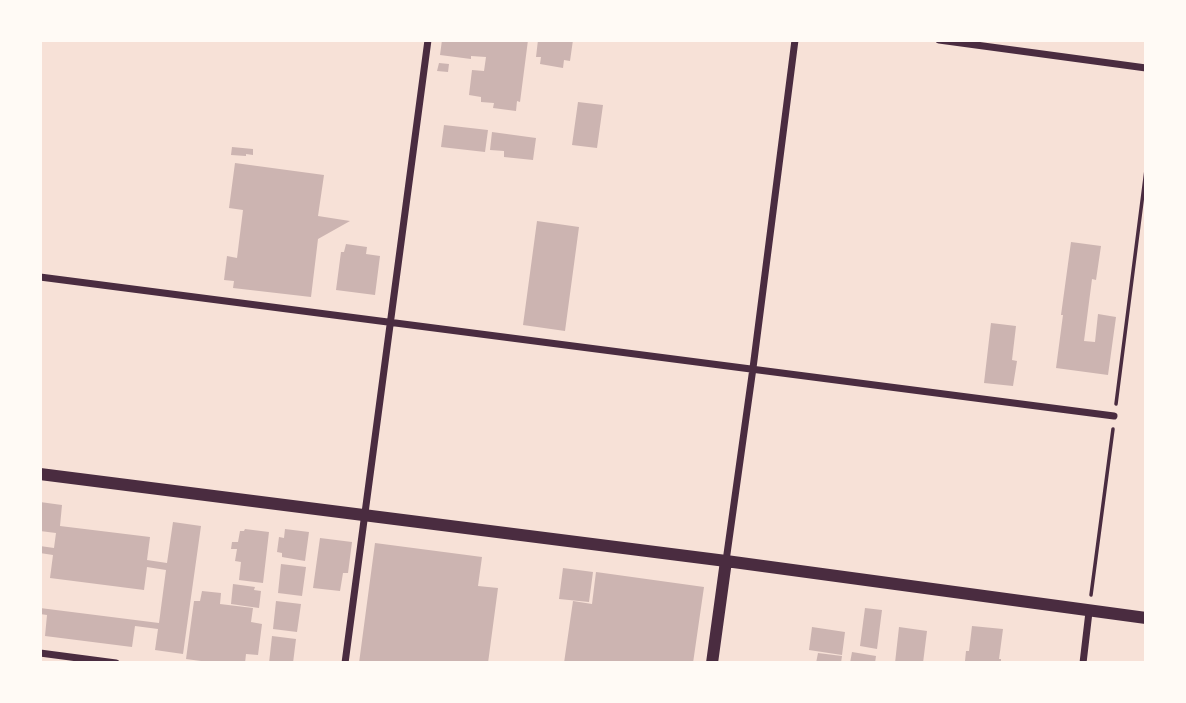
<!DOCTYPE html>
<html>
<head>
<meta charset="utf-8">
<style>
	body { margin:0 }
	#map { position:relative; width:1186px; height:703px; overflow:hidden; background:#f7e1d7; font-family:Lato,sans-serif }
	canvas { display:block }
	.frame { position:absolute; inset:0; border:42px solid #fffaf5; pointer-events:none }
</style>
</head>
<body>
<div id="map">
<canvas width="1186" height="703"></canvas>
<div class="frame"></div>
</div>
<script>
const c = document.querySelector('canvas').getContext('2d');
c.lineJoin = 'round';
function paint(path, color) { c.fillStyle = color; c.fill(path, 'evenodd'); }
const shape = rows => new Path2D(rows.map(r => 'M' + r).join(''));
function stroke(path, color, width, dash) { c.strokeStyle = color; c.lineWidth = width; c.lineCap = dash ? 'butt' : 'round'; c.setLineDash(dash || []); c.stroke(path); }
paint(shape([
	[442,40,528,40,520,102,517,101,516,111,493,108,494,103,481,102,481,97,469,95,472,70,484,71,486,57,471,56,471,59,440,55],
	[538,40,573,40,570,61,564,60,563,68,540,64,541,57,536,57],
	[439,63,449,64,448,72,437,71],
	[578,102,603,105,597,148,572,145],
	[444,125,488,130,485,152,441,147],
	[492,132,536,138,533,160,504,157,504,151,490,150],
	[232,147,253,149,253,155,246,154,246,156,231,155],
	[235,163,324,175,318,216,350,221,318,239,311,297,233,288,234,281,224,280,227,256,237,258,243,210,229,208],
	[537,221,579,227,565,331,523,325],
	[1071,242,1101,246,1096,280,1092,279,1084,341,1095,342,1098,314,1116,317,1108,375,1056,368,1063,315,1061,315],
	[346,244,367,247,366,254,380,256,375,295,336,290,341,252,344,252],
	[991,323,1016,326,1012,360,1017,361,1013,386,984,383],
	[40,502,62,505,60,526,150,537,147,560,167,563,173,522,201,526,183,654,155,650,158,629,135,626,132,647,45,636,47,615,40,614,40,608,159,623,166,570,147,567,144,590,50,578,53,555,40,553,40,546,54,548,56,533,40,531],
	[245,529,269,532,263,583,239,580,241,562,235,561,237,549,231,549,232,542,238,542,240,531,244,531],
	[285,529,309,532,305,561,282,557,282,553,277,552,279,537,284,538],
	[320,538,352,542,348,573,343,573,340,591,313,588],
	[375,543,482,557,478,586,498,588,488,663,359,663],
	[281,564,306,567,302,596,278,593],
	[563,568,593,572,589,602,559,599],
	[596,572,704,587,693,663,564,663,573,601,592,604],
	[233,584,255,587,254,590,261,591,259,608,231,604],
	[202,591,221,593,220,604,253,608,251,622,262,624,258,655,246,654,245,663,216,663,186,659,194,601,200,601],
	[276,601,301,604,297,632,273,629],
	[865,608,882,610,877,649,860,646],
	[972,626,1003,629,999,659,1001,659,1001,663,969,663,969,661,965,661,966,651,969,651],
	[812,627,845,632,842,655,809,650],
	[899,627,927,631,923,663,895,663],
	[272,636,296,639,293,663,269,663],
	[852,652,876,656,875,663,850,663],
	[818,653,842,656,841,663,816,663]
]), '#ccb4b1');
stroke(shape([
	[1116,404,1146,170],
	[1091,595,1113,429]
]), '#4a2c40', 3.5);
stroke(shape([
	[939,40,1146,68],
	[40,277,1114,416],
	[726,561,753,368,795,40],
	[40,653,116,663],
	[345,663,428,40],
	[1083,663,1089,612]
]), '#4a2c40', 7);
stroke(shape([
	[40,474,726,561,1146,618],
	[712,663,726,561]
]), '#4a2c40', 12);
</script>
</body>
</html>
